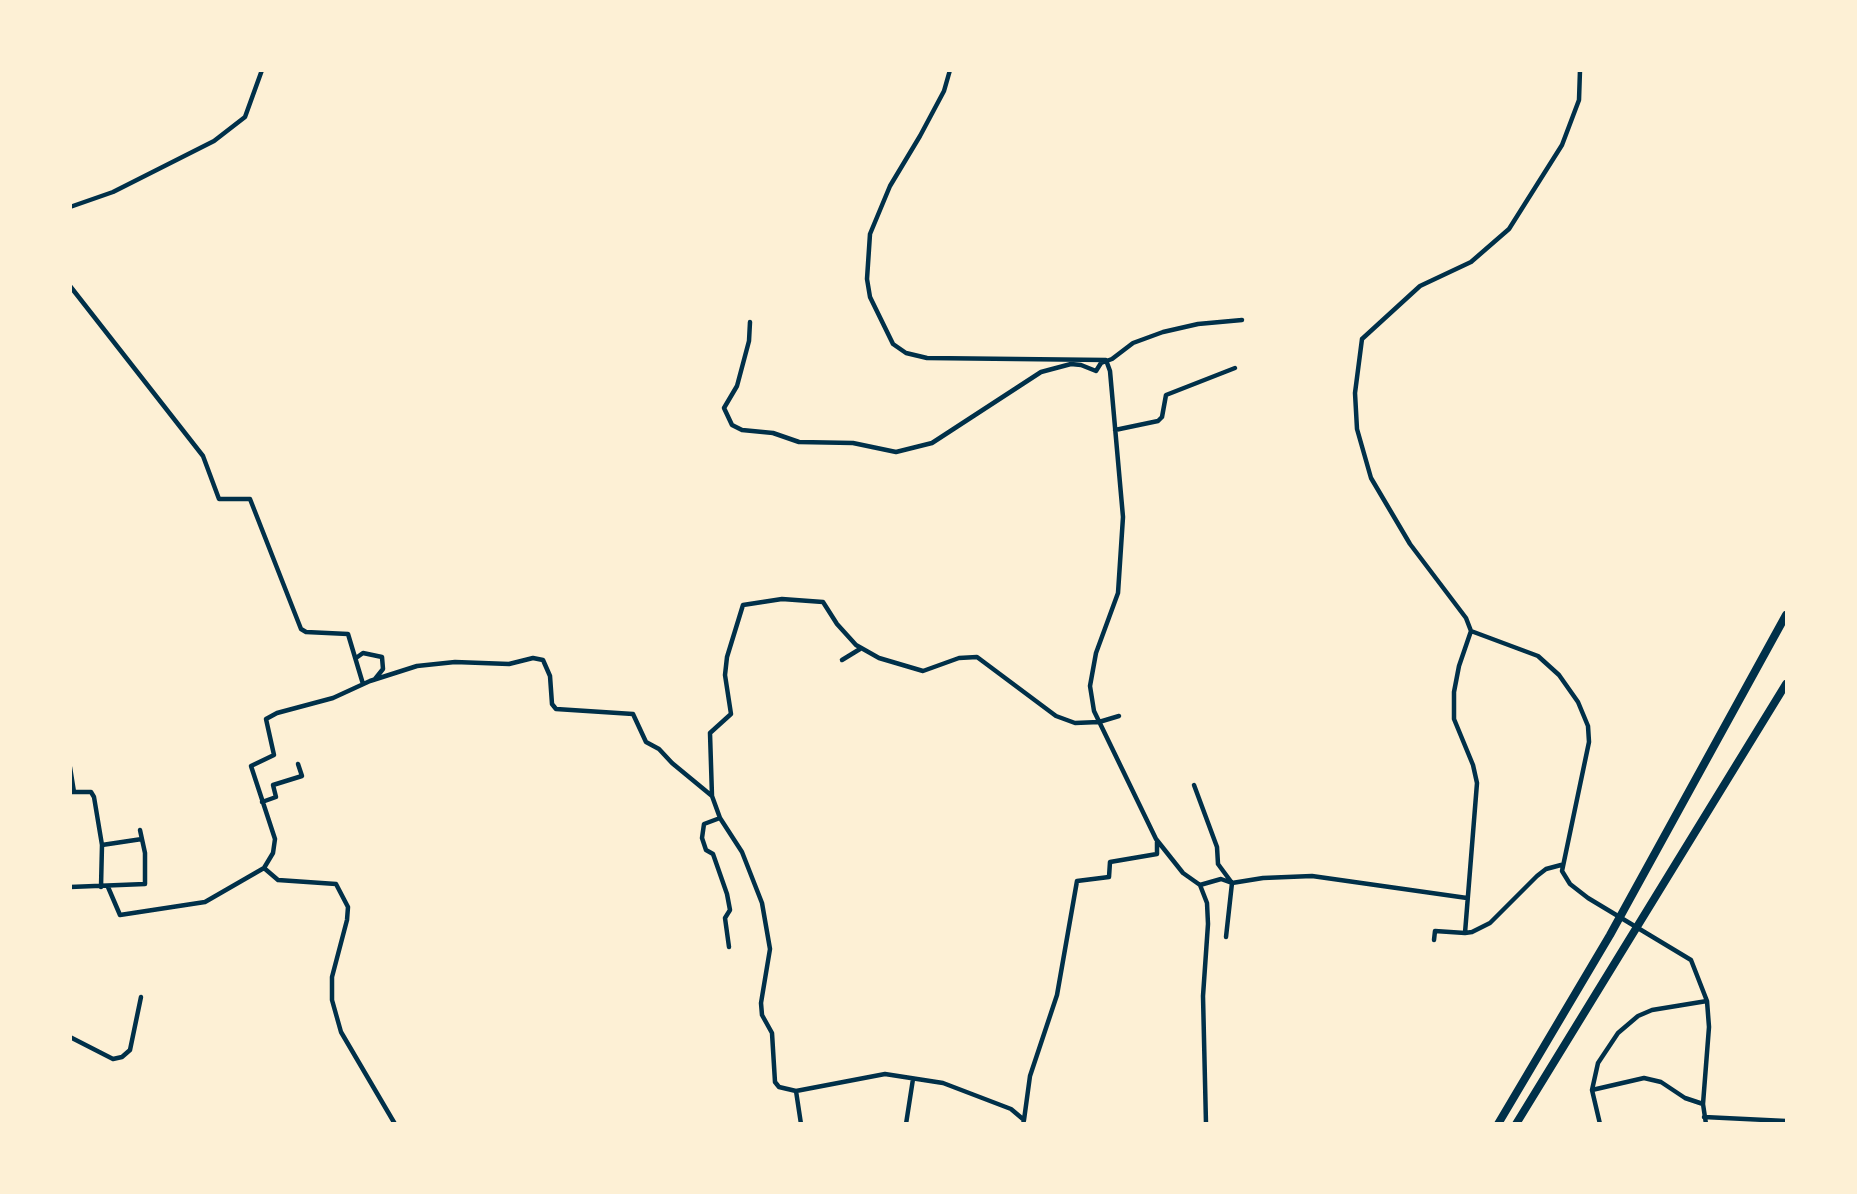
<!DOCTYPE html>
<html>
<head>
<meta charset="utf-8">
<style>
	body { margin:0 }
	#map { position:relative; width:1857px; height:1194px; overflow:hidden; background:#fdf0d5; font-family:Helvetica,sans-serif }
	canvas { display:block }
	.frame { position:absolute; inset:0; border:72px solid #fdf0d5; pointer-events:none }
</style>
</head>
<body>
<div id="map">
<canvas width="1857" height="1194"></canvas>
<div class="frame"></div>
</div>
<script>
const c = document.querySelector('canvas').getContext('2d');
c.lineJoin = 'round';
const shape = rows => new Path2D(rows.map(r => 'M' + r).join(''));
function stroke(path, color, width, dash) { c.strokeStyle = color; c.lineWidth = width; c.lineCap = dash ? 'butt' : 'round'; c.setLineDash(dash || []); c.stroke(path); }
stroke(shape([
	[950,70,944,91,920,136,890,186,870,234,867,279,870,297,893,344,906,353,927,358,1106,360,1110,371,1123,517,1118,593,1096,653,1090,686,1094,711,1156,839,1183,873,1200,885,1207,903,1208,924,1203,996,1206,1124],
	[1580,70,1579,100,1562,145,1509,229,1471,262,1420,286,1362,339,1355,393,1357,429,1371,478,1410,544,1466,618,1471,631,1538,656,1559,675,1578,702,1588,726,1589,742,1562,871,1570,884,1588,898,1691,960,1707,1001,1709,1027,1703,1104,1706,1124],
	[70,207,113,192,214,141,245,117,262,70],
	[70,286,203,456,219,499,250,499,301,629,306,632,348,634,363,684],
	[750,322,749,341,737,386,724,408,732,425,742,430,773,433,799,442,853,443,896,452,932,443,1041,372,1071,364,1081,365,1096,371,1101,363,1112,359,1133,343,1163,332,1198,324,1242,320],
	[1115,430,1158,421,1162,417,1166,395,1235,368],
	[1471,631,1459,666,1454,692,1454,719,1473,765,1477,783,1465,933,1472,932,1490,923,1537,876,1546,869,1561,865],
	[356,658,363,653,382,657,383,669,375,679],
	[842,660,860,649],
	[70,767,74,792],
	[1194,785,1217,847,1218,864,1232,883,1226,937],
	[70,792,91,792,94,797,102,845,101,887],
	[262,802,276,797,273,785,302,776,298,764],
	[720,818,704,824,702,838,706,850,713,854,727,894,730,910,725,918,729,947],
	[102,845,142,839],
	[264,868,273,853,275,839,251,766,274,755,266,719,277,713,333,698,370,681,417,666,455,662,509,664,533,658,543,660,550,676,552,704,556,709,633,714,646,742,659,749,672,763,712,796],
	[1200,885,1221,879,1232,883,1263,878,1312,876,1467,898],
	[70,887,145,884,145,853,140,830],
	[108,887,120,915,205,902,264,868,278,880,336,884,348,907,347,920,332,977,332,1000,341,1032,395,1124],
	[1434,940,1435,931,1465,933],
	[70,1037,113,1059,122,1057,130,1050,141,997],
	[1592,1090,1644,1078,1661,1082,1685,1098,1703,1104],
	[796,1091,779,1087,775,1082,772,1033,762,1015,761,1003,770,949,762,903,742,852,720,818,712,796,710,733,731,714,725,675,727,657,743,605,782,599,823,602,837,624,856,645,879,658,923,671,959,658,977,657,1056,716,1075,723,1099,722,1119,716],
	[1704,1117,1786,1121],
	[1024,1120,1030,1076,1057,995,1077,881,1109,877,1110,862,1157,854,1157,842],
	[801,1124,796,1091,885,1074,943,1083,1011,1109,1024,1120,1023,1124],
	[906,1124,913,1079],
	[1600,1124,1592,1090,1598,1063,1618,1033,1638,1016,1652,1010,1707,1001]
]), '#003049', 4.5);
stroke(shape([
	[1498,1124,1610,935,1786,615],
	[1516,1124,1786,684]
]), '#003049', 8);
</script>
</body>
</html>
